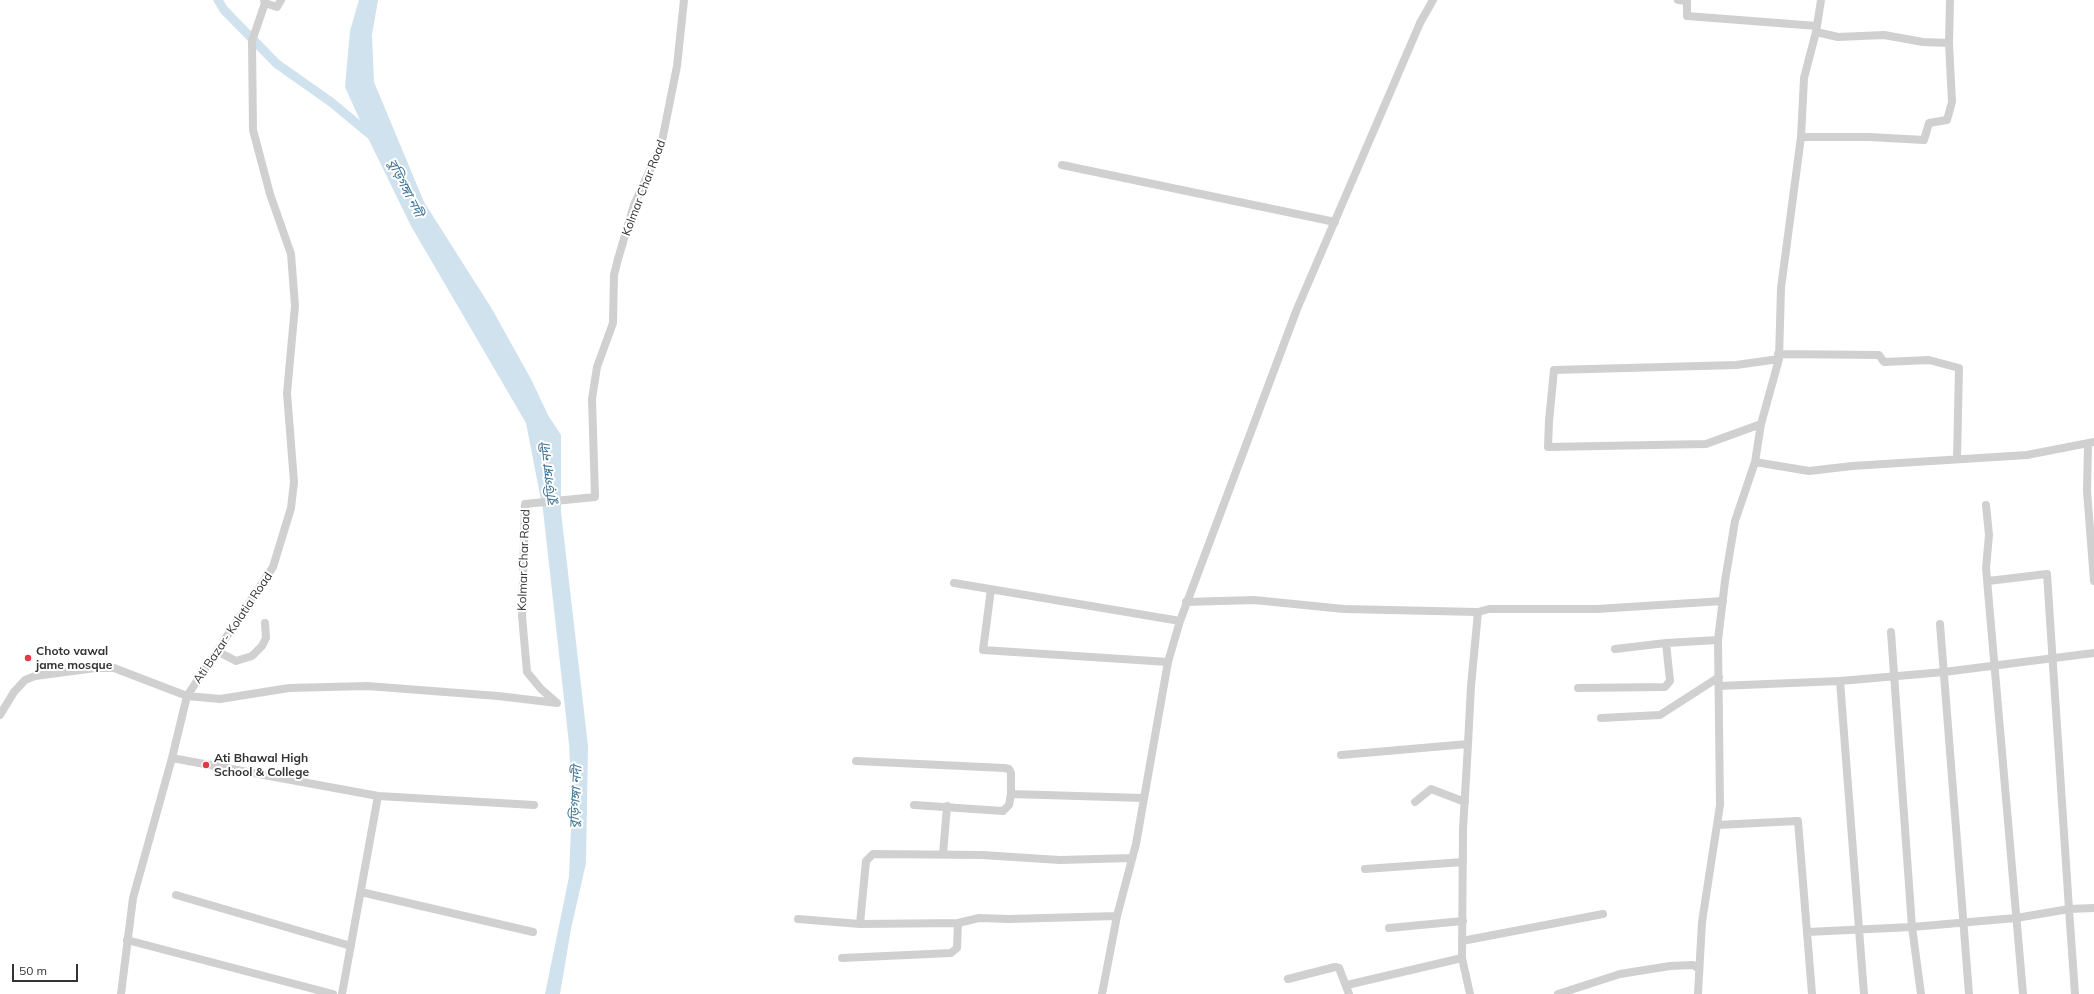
<!DOCTYPE html>
<html>
<head>
<meta charset="utf-8">
<style>
	body { margin:0 }
	#map { position:relative; width:2094px; height:994px; overflow:hidden; background:#fff; font-family:Mulish,sans-serif }
	canvas { display:block }
	.scale { position:absolute; left:12px; top:964px; width:66px; height:18px; box-sizing:border-box; border:2px solid #333; border-top:0; padding-left:5px; font-size:12px; line-height:14px; white-space:nowrap; color:#333; -webkit-text-stroke:3px #fff; paint-order:stroke }
</style>
</head>
<body>
<div id="map">
<canvas width="2094" height="994"></canvas>
<div class="scale">50 m</div>
</div>
<script>
const c = document.querySelector('canvas').getContext('2d');
c.lineJoin = 'round';
function paint(path, color) { c.fillStyle = color; c.fill(path, 'evenodd'); }
const shape = rows => new Path2D(rows.map(r => 'M' + r).join(''));
function stroke(path, color, width, dash) { c.strokeStyle = color; c.lineWidth = width; c.lineCap = dash ? 'butt' : 'round'; c.setLineDash(dash || []); c.stroke(path); }
function write(font, color, halo, rows, align = 'center') {
  c.font = font + ' Mulish,"Noto Sans Bengali",sans-serif'; c.lineWidth = 4; c.setLineDash([]); c.textBaseline = 'middle'; c.strokeStyle = halo; c.fillStyle = color; for (const [text, x, y, turn = 0] of rows) {
    c.save(); c.translate(x, y); c.rotate((+turn || 0) * Math.PI / 180); c.textAlign = isNaN(turn) ? turn : align; if (halo) c.strokeText(text, 0, 0); c.fillText(text, 0, 0); c.restore();
  }
}
paint(shape([
	[359,0,378,0,372,35,374,82,424,202,492,309,532,381,548,415,561,435,561,512,588,746,586,863,571,929,560,994,545,994,569,877,572,806,569,744,543,510,526,423,411,226,368,138,345,87,350,31]
]), '#cfe2ee');
stroke(shape([
	[218,0,224,10,277,64,331,102,372,136]
]), '#cfe2ee', 9);
stroke(shape([
	[1678,0,1687,1,1687,16,1817,26],
	[265,3,277,7,281,0],
	[1816,32,1838,37,1884,35,1923,42,1949,43,1950,0],
	[1801,137,1869,137,1924,140,1929,123,1947,120,1952,102,1949,43],
	[1062,165,1335,222],
	[1778,354,1879,355,1884,362,1929,360,1959,368,1957,459],
	[1761,424,1706,444,1548,447,1549,421,1554,370,1736,365,1779,359],
	[2088,443,2087,491,2094,581],
	[1755,462,1809,471,1852,466,2027,455,2094,442],
	[1986,505,1989,535,1986,568,2023,994],
	[954,583,1180,621],
	[991,589,983,650,1168,662],
	[1186,602,1254,600,1344,609,1478,612,1489,609,1597,609,1723,601],
	[1940,624,1969,994],
	[1891,632,1912,927,1921,994],
	[1615,649,1666,643,1718,640],
	[217,651,236,661,252,656,262,646,266,638,265,623],
	[1840,681,1944,672,2094,653],
	[1719,686,1840,681,1864,994],
	[1578,688,1665,687,1670,681,1666,643],
	[0,715,14,692,25,680,35,676,96,668,114,668,187,696,220,699,289,688,367,686,498,696,557,703,541,689,527,672,522,616,525,504,595,497,592,399,597,367,613,323,614,275,618,259,634,205,661,146,677,66,684,0],
	[1601,718,1660,715,1719,677],
	[1468,744,1463,829,1462,958,1470,994],
	[1341,755,1468,744,1471,686,1478,612],
	[172,758,378,796,534,805],
	[856,761,1004,768,1009,769,1011,773,1011,794,1143,798],
	[1415,802,1431,789,1465,802],
	[914,805,1003,811,1009,805,1011,794],
	[1717,825,1798,821,1807,932,1912,927,2016,918,2069,909,2047,574,1988,581],
	[943,854,947,806],
	[1365,869,1463,862],
	[361,892,533,932],
	[176,895,351,946],
	[798,919,860,924,958,923],
	[860,924,866,861,873,854,982,855,1060,860,1132,858],
	[1389,928,1463,921],
	[1807,932,1812,994],
	[127,940,333,994],
	[1462,941,1603,914],
	[842,958,951,953,957,948,958,923,979,918,1009,919,1117,916],
	[1288,979,1335,967,1339,968,1349,994],
	[1347,985,1462,958],
	[121,994,133,898,172,758,187,696,273,567,291,508,294,482,287,393,295,306,291,254,270,194,253,130,252,41,265,3,264,0],
	[342,994,378,796],
	[1102,994,1117,916,1136,844,1168,662,1180,621,1297,309,1420,23,1433,0],
	[1558,994,1620,974,1670,966,1693,965,1699,969],
	[1698,994,1702,922,1720,805,1718,640,1725,581,1735,521,1755,462,1761,424,1779,359,1781,288,1801,137,1804,78,1816,32,1821,0],
	[2075,994,2069,909,2094,908]
]), '#d0d0d0', 8);
for (const [x, y, r, color] of [
	[28,658,4,"#e63946"],
	[206,765,4,"#e63946"]
]) { const dot = new Path2D(); dot.arc(x, y, r, 0, 2 * Math.PI); c.fillStyle = color; c.fill(dot); stroke(dot, '#fff', 1.5); }
write('12px', '#333', '#fff', [
	["Kolmar Char Road",644,188,-69],
	["Kolmar Char Road",524,560,-88],
	["Ati Bazar- Kolatia Road",233,628,-56]
]);
write('bold 12px', '#333', '#fff', [
	["Choto vawal",36,651],
	["jame mosque",36,665],
	["Ati Bhawal High",214,758],
	["School & College",214,772]
], 'left');
write('italic 13px', '#3f7597', '#fff', [
	["বুড়িগঙ্গা নদী",405,188,63],
	["বুড়িগঙ্গা নদী",549,475,-96],
	["বুড়িগঙ্গা নদী",576,797,-87]
]);
</script>
</body>
</html>
